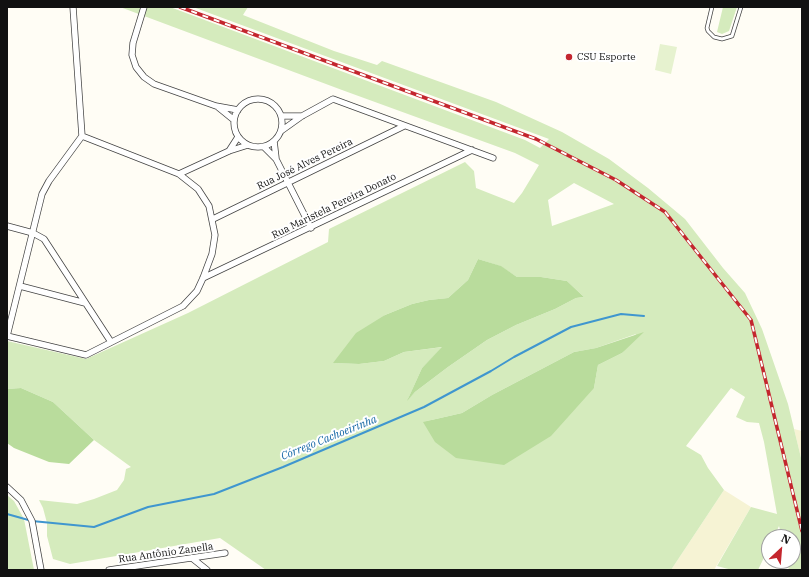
<!DOCTYPE html>
<html>
<head>
<meta charset="utf-8">
<style>
	body { margin:0 }
	#map { position:relative; width:809px; height:577px; overflow:hidden; background:#fffdf5; font-family:"IBM Plex Serif",serif }
	canvas { display:block }
	.frame { position:absolute; inset:0; border:8px solid #111; pointer-events:none }
	.north { position:absolute; left:761px; top:529px; width:40px; height:40px; box-sizing:border-box; background:#fff; border:1px solid #a0a0a0; border-radius:50%; rotate:26deg; font-size:11px; font-weight:700; line-height:16px; text-align:center; color:#111 }
	.north::after { content:''; display:block; margin:auto; width:14px; height:18px; background:#c4262e; clip-path:polygon(50% 0,100% 100%,50% 72%,0 100%) }
</style>
</head>
<body>
<div id="map">
<canvas width="809" height="577"></canvas>
<div class="frame"></div>
<div class="north">N</div>
</div>
<script>
const c = document.querySelector('canvas').getContext('2d');
c.lineJoin = 'round';
function paint(path, color) { c.fillStyle = color; c.fill(path, 'evenodd'); }
const shape = rows => new Path2D(rows.map(r => 'M' + r).join(''));
function stroke(path, color, width, dash) { c.strokeStyle = color; c.lineWidth = width; c.lineCap = dash ? 'butt' : 'round'; c.setLineDash(dash || []); c.stroke(path); }
function write(font, color, halo, rows, align = 'center') {
  c.font = font + ' "IBM Plex Serif",serif'; c.lineWidth = 4; c.setLineDash([]); c.textBaseline = 'middle'; c.strokeStyle = halo; c.fillStyle = color; for (const [text, x, y, turn = 0] of rows) {
    c.save(); c.translate(x, y); c.rotate((+turn || 0) * Math.PI / 180); c.textAlign = isNaN(turn) ? turn : align; if (halo) c.strokeText(text, 0, 0); c.fillText(text, 0, 0); c.restore();
  }
}
paint(shape([
	[794,429,802,431,802,462],
	[724,490,751,507,714,570,671,570]
]), '#f6f3d4');
paint(shape([
	[120,7,170,7,525,140,540,148,549,139,193,7,248,7,243,15,334,51,377,65,382,61,496,102,562,132,609,159,648,188,685,219,723,268,745,293,762,329,788,404,802,462,802,570,789,570,787,561,793,561,793,537,782,537,779,526,774,537,769,537,769,547,758,570,732,570,717,566,751,507,777,514,764,442,759,423,747,422,736,417,745,397,731,388,686,446,701,455,708,468,724,490,671,570,266,570,220,538,70,564,53,559,47,536,47,523,43,508,39,500,77,504,94,499,117,490,124,480,126,469,131,467,94,440,53,402,21,388,7,389,7,341,86,359,188,313,328,242,329,229,465,162,474,171,476,188,514,203,522,193,539,165,515,153,342,90],
	[574,183,614,204,552,226,548,200],
	[478,259,500,266,517,277,541,277,567,281,584,297,576,298,555,309,516,325,487,340,448,367,415,392,408,399,422,368,443,347,404,352,384,361,359,364,334,363,385,315,412,304,429,300,448,298,468,280],
	[636,334,622,353,598,365,594,388,423,422,462,413,492,395,574,352,596,348],
	[723,7,737,7,729,31,722,34,717,32],
	[7,495,14,501,24,519,34,570,7,570]
]), '#d5ebbd');
paint(shape([
	[478,259,501,266,517,277,541,277,567,281,584,297,576,298,555,309,516,325,487,340,448,367,415,392,407,401,422,368,442,347,404,352,384,361,359,364,333,363,356,333,385,315,412,304,429,300,448,298,468,280],
	[644,332,622,353,598,365,594,388,551,436,504,465,456,458,435,442,423,422,462,413,492,395,574,352,596,348],
	[21,388,53,402,94,440,69,464,49,462,14,448,7,443,7,389]
]), '#b9dc9c');
paint(shape([
	[660,44,677,47,671,74,655,70]
]), '#e6f2cf');
stroke(shape([
	[7,514,32,521,94,527,148,507,214,494,283,467,424,407,491,371,514,357,571,327,621,314,644,316]
]), '#3f96cf', 2);
const service = shape([
	[712,7,707,28,708,31,714,37,722,39,732,36,741,7]
]);
const minor = shape([
	[144,7,133,43,132,55,136,67,144,77,154,84,216,106,238,110],
	'234 123a24 24 0 1 1 48 0a24 24 0 1 1-48 0Z',
	[218,107,234,120],
	[281,116,302,116],
	[281,131,302,116,333,99,493,158],
	[82,136,179,174,229,151,248,145],
	[274,141,276,158],
	[264,147,276,159,311,228],
	[229,151,238,137],
	[213,219,404,126],
	[7,226,33,233,44,239,111,342],
	[203,278,472,150],
	[20,286,85,303],
	[7,336,42,194,49,181,82,136,73,7],
	[7,336,86,355,183,306,197,291,203,278,212,254,215,235,209,206,198,189,179,174],
	[7,487,21,500,32,521,41,570],
	[192,558,207,570],
	[109,570,225,553]
]);
stroke(service, '#444', 4.5);
stroke(minor, '#444', 7);
stroke(service, '#fff', 3);
stroke(minor, '#fff', 5.5);
const rail = shape([
	[180,7,536,139,616,180,665,212,751,320,802,531]
]);
stroke(rail, '#c4262e', 3.5);
stroke(rail, '#fff', 2, [6]);
for (const [x, y, r, color] of [
	[569,57,4,"#c4262e"]
]) { const dot = new Path2D(); dot.arc(x, y, r, 0, 2 * Math.PI); c.fillStyle = color; c.fill(dot); stroke(dot, '#fff', 1.5); }
write('10px', '#111', '#fff', [
	["CSU Esporte",577,57]
], 'left');
write('10px', '#111', '#fff', [
	["Rua José Alves Pereira",305,164,-26],
	["Rua Maristela Pereira Donato",334,206,-26],
	["Rua Antônio Zanella",166,553,-8]
]);
write('italic 11px', '#1768a6', '#fff', [
	["Córrego Cachoeirinha",329,438,-22]
]);
</script>
</body>
</html>
